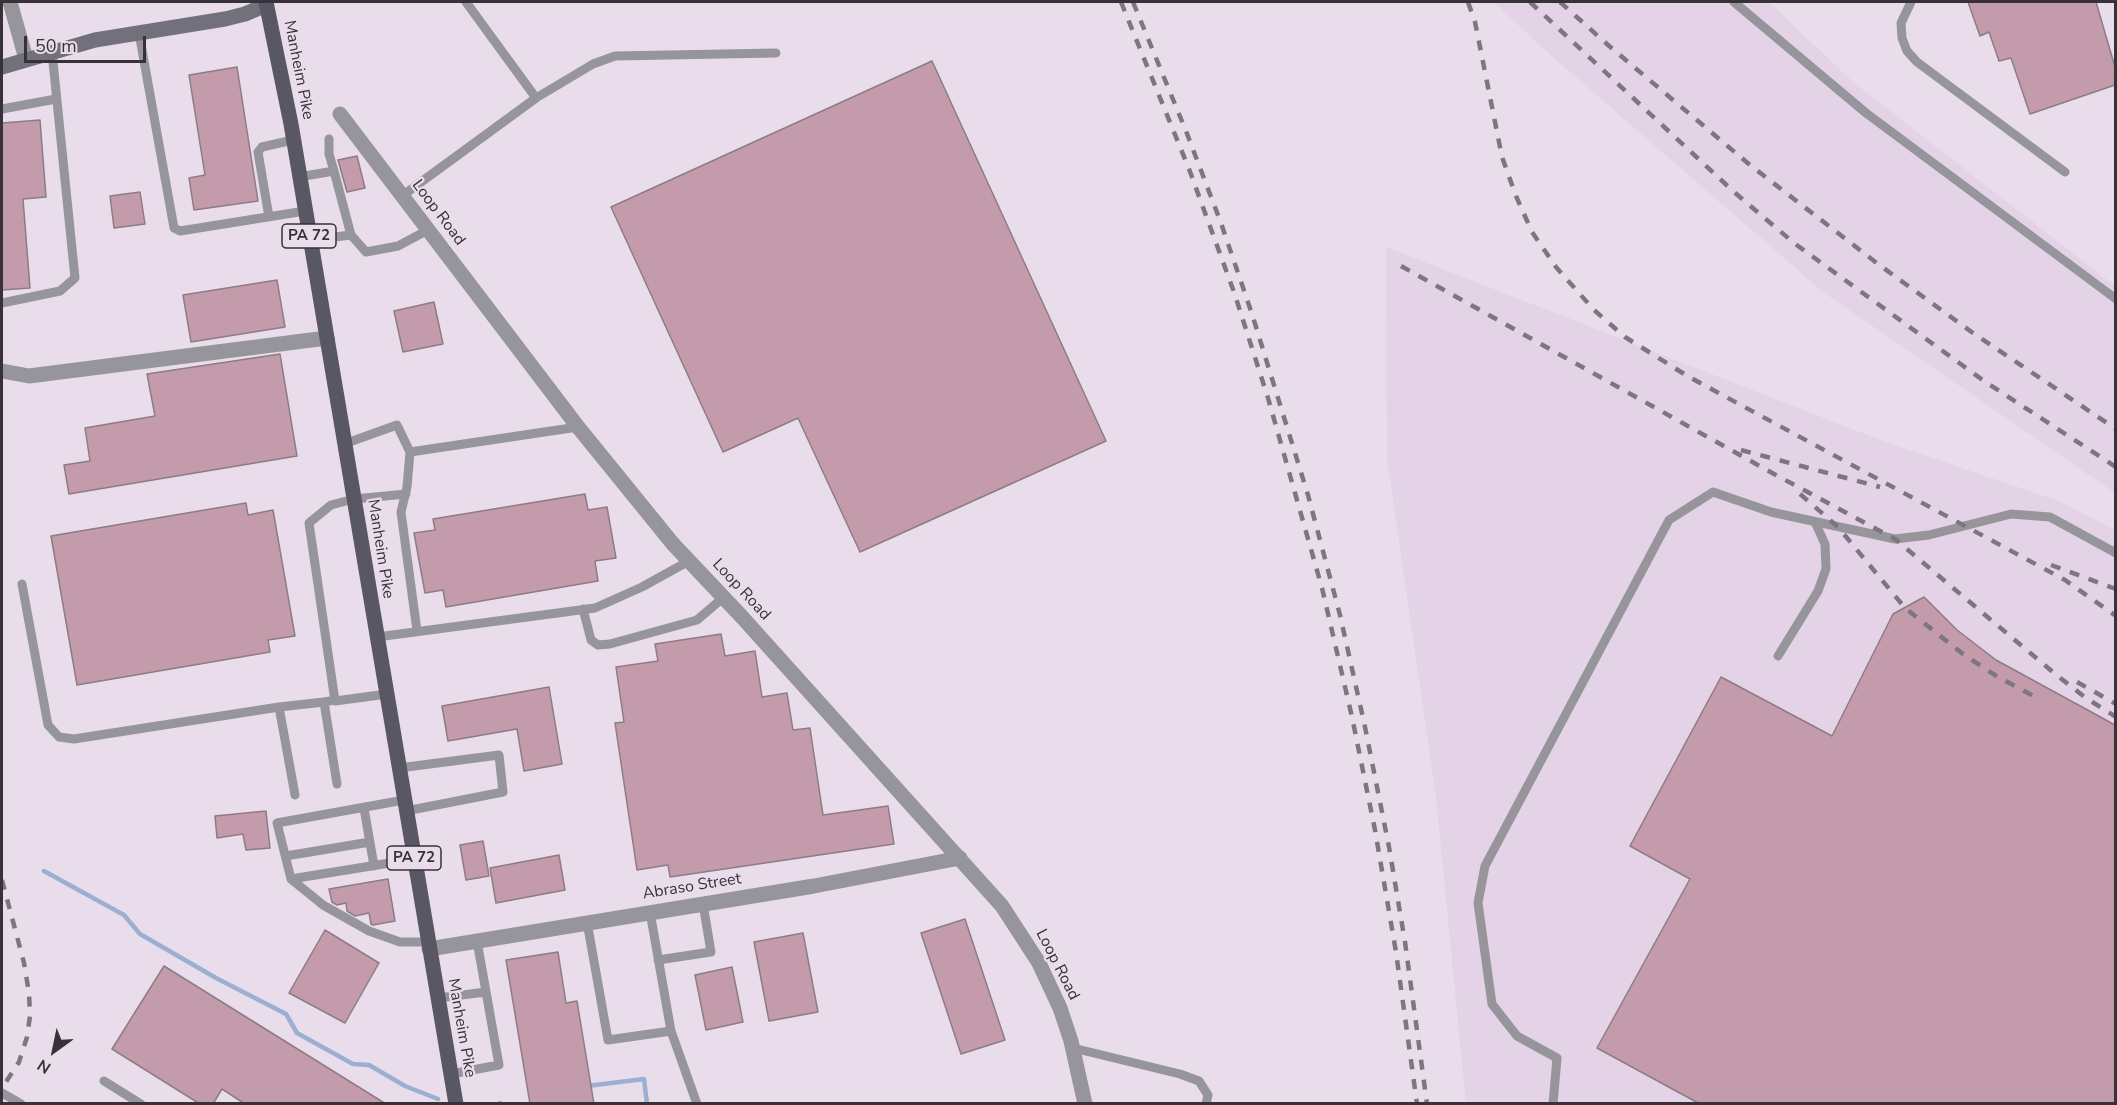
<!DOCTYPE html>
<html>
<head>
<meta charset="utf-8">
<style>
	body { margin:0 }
	#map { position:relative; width:2117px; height:1105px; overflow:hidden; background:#e9ddeb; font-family:"Nunito Sans",sans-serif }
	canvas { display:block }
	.frame { position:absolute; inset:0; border:3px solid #373238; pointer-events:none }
	.north { position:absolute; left:24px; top:1021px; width:60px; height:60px; -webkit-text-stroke:4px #e9ddeb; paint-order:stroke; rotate:213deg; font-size:16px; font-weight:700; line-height:24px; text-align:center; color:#373238 }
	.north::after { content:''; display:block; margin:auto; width:21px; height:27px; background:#373238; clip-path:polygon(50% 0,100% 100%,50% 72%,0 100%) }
	.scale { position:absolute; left:24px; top:36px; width:122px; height:27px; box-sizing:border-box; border:3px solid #373238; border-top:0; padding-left:8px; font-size:18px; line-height:21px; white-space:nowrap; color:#373238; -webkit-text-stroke:4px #e9ddeb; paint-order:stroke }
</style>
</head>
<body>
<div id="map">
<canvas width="2117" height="1105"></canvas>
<div class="frame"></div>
<div class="north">N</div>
<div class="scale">50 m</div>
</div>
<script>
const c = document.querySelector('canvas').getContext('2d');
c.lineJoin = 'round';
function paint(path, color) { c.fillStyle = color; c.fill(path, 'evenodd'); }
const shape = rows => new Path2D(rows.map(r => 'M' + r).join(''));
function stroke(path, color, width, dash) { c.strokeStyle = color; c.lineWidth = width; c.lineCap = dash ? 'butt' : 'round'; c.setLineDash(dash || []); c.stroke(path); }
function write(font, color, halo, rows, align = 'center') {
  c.font = font + ' "Nunito Sans",sans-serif'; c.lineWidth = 4.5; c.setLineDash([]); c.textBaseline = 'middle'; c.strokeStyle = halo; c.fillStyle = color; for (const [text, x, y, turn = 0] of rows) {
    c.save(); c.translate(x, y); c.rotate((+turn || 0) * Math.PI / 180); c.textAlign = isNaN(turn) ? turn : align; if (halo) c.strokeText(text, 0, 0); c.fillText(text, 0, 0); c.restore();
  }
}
paint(shape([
	[1494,2,1769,2,1853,82,2115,286,2115,493,1823,292,1547,52],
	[1386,247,1888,443,2059,501,2115,530,2115,1103,1466,1103,1436,797,1387,458]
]), '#e4d2e7');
stroke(shape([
	[44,871,124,915,140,934,216,978,286,1014,297,1033,353,1064,369,1065,405,1086,438,1099],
	[587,1086,644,1079,647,1104],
	[498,1104,500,1103]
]), '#9bb0d1', 4.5);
const building = shape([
	[1968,2,2096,2,2115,67,2115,85,2030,114,2011,58,1999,61,1989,32,1980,36,1968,2],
	[932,61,1106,441,860,552,798,418,723,452,611,207,932,61],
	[237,67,258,201,194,210,189,178,205,175,189,75,237,67],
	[40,120,46,197,23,199,30,288,2,290,2,123,40,120],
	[357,156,365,188,347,192,338,160,357,156],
	[140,192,145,224,114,228,110,196,140,192],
	[277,280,285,327,191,342,183,295,277,280],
	[434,302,443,344,403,352,394,311,434,302],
	[280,354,297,456,69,494,64,465,90,461,85,428,155,416,147,374,280,354],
	[585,494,588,510,607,507,616,558,595,561,598,581,446,607,443,590,425,593,414,533,435,530,433,519,585,494],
	[246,503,248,515,273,510,295,636,268,640,270,652,77,685,51,536,246,503],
	[1924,597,1957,630,1996,660,2115,725,2115,1104,1700,1104,1597,1048,1690,879,1630,846,1721,677,1832,736,1893,614,1924,597],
	[721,634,725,656,755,651,762,697,787,693,793,730,810,728,823,815,888,806,894,844,670,877,668,865,637,870,615,723,624,722,616,667,658,661,655,644,721,634],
	[549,687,562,764,524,771,517,729,448,741,442,706,549,687],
	[266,811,270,848,246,850,243,834,217,838,215,816,266,811],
	[483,841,489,876,466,880,460,845,483,841],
	[559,855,565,890,496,903,490,868,559,855],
	[388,879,395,921,373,925,371,924,369,913,355,916,347,911,346,903,337,905,332,902,329,889,388,879],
	[965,919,1005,1040,961,1054,921,933,965,919],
	[325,930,379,963,345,1023,289,993,325,930],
	[803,933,818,1012,769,1021,754,942,803,933],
	[558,952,566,1003,577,1001,594,1104,530,1104,506,960,558,952],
	[164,966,386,1104,245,1104,222,1089,213,1104,200,1104,112,1049,164,966],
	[732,967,743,1022,706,1030,695,975,732,967]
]);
paint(building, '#c39bab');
stroke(building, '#8e7c83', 1.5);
stroke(shape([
	[1734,2,1866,113,2116,299],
	[1911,2,1901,23,1902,38,1907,51,1917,62,2065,172],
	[139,33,174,228,180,231,305,211],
	[536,98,593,64,615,56,776,53],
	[2,109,56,99],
	[329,139,329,154,334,171],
	[299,177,334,171,351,235,366,252,398,246,428,230],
	[402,196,536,98,466,2],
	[269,217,258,152,262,147,293,140],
	[310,240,351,235],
	[2,303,60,291,75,278,52,52],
	[344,444,397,425,410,452,407,487,401,512,417,631],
	[410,452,578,427],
	[22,584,48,725,59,737,74,739,279,707],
	[583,609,591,640,598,645,610,644,697,620,724,597],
	[377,637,595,608,642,587,689,561],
	[1778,656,1818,591,1826,569,1825,544,1815,522],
	[387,694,335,701,309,523,331,505,354,499,406,494],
	[330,701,324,702,337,784],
	[399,768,499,755,503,792,406,811],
	[295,795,279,707,324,702],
	[404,800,277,823,291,879,414,859],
	[364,808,374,866],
	[286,856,370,842],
	[291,879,323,905,369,931,400,942,428,942],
	[650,912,671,1031,697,1104],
	[587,922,608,1040,671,1031],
	[658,960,711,952,703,904],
	[438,998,486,992],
	[1073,1048,1180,1074,1199,1081,1208,1095,1206,1104],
	[451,1074,499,1065,477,941],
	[104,1081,141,1104],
	[2,1093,21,1104],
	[1553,1104,1557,1058,1517,1036,1492,1004,1478,903,1485,866,1669,520,1713,492,1771,512,1895,539,1929,535,2011,514,2050,517,2116,553]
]), '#96959c', 9);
stroke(shape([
	[10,2,26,59],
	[340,114,578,427,673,544,742,617,1002,906,1039,963,1060,1008,1071,1041,1085,1104],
	[2,371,29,376,327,338],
	[429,949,814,886,960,858]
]), '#96959c', 15);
stroke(shape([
	[2,67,95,40,225,19,245,14,266,5]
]), '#71707b', 15);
stroke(shape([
	[266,2,291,124,456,1104]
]), '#585763', 15);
stroke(shape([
	[1121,2,1189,169,1234,292,1268,398,1322,588,1352,717,1375,830,1396,952,1417,1104],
	[1133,2,1186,131,1221,223,1252,314,1308,495,1340,615,1365,727,1389,847,1405,942,1427,1104],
	[1468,2,1475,22,1502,157,1516,196,1532,232,1556,267,1594,310,1625,337,1689,377,2065,580,2116,616],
	[1530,2,1734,192,1794,243,1984,381,2116,467],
	[1560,2,1608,45,1750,165,1878,264,1973,333,2116,429],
	[1401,266,1774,474,1895,539,2054,673,2086,698,2116,717],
	[1741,450,1880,487],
	[1800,494,1838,527,1905,608,1963,654,1998,677,2039,699],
	[2051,565,2116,589],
	[2077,682,2116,704],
	[2,880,24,963,29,993,30,1016,27,1037,19,1062,2,1088]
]), '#7d757f', 4.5, [10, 10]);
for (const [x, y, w] of [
	[309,236,54],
	[414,858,54]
]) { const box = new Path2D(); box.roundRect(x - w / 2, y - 12, w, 24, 4.5); c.fillStyle = '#e9ddeb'; c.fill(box); stroke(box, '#373238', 1.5); }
write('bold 15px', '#373238', null, [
	["PA 72",309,236],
	["PA 72",414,858]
]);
write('16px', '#373238', '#e9ddeb', [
	["Manheim Pike",298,70,79],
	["Loop Road",438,213,53],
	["Manheim Pike",380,549,81],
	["Loop Road",741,590,47],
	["Abraso Street",692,887,-9],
	["Loop Road",1057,965,63],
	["Manheim Pike",461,1028,80]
]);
</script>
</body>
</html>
